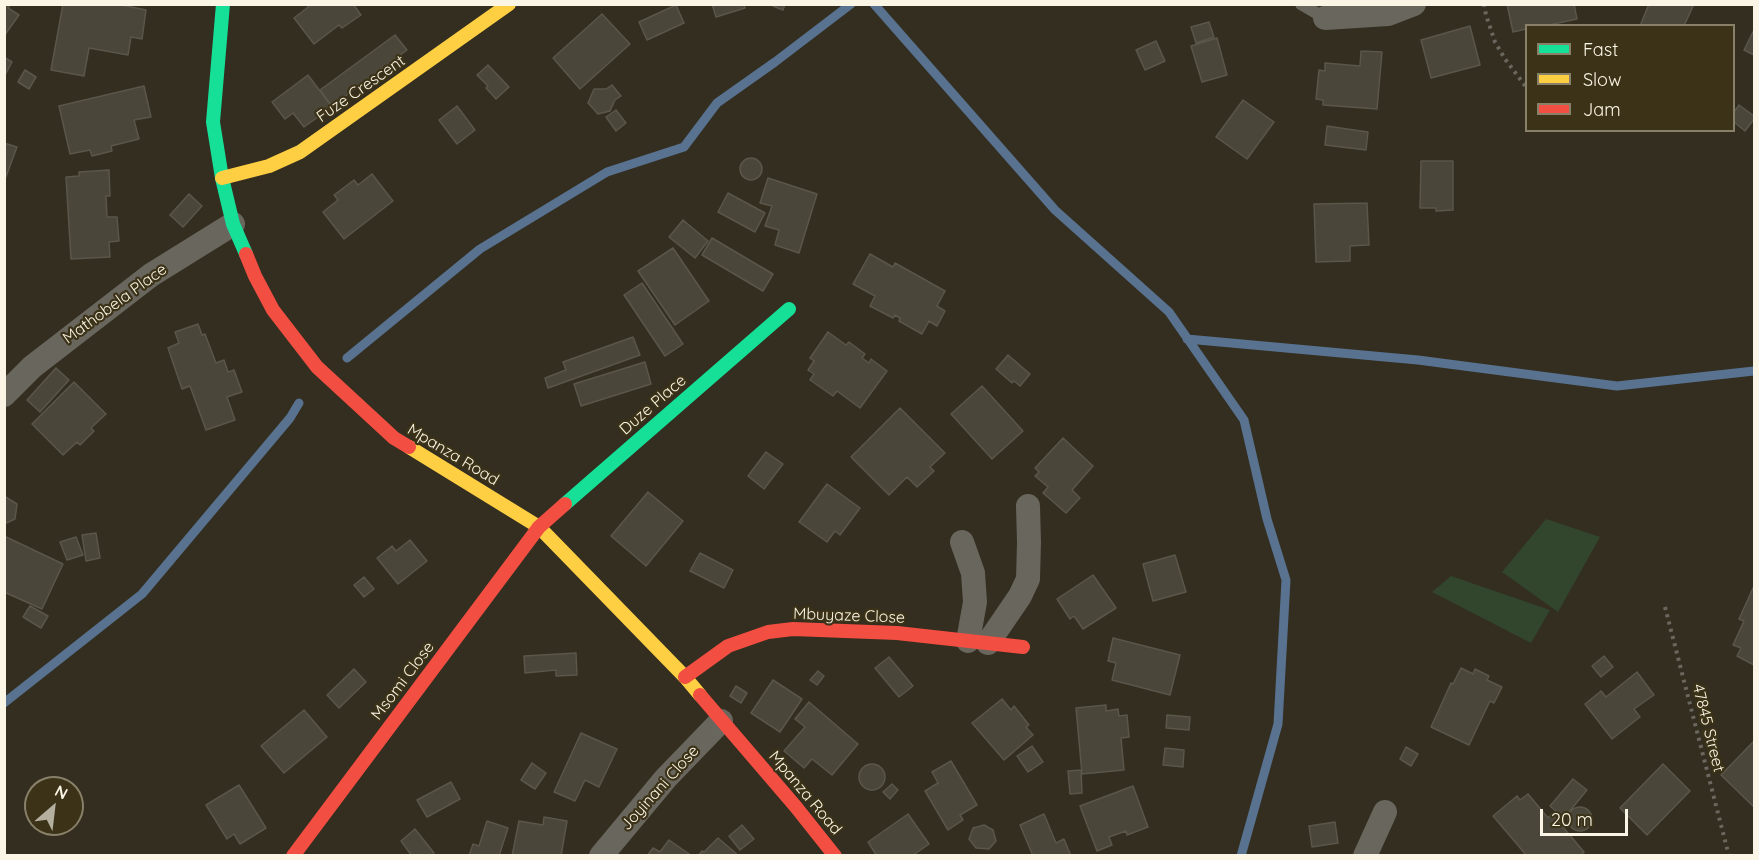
<!DOCTYPE html>
<html>
<head>
<meta charset="utf-8">
<style>
	body { margin:0 }
	#map { position:relative; width:1759px; height:860px; overflow:hidden; background:#332e1f; font-family:Quicksand,sans-serif }
	canvas { display:block }
	.frame { position:absolute; inset:0; border:6px solid #fbf5e5; pointer-events:none }
	.legend { position:absolute; left:1525px; top:24px; width:210px; height:108px; box-sizing:border-box; background:#3b3217; border:2px solid #888069; margin:0; padding:8px 10px; list-style:none; font-size:18px; color:#fbf5e5 }
	.legend li { display:flex; align-items:center; gap:12px; height:30px }
	.legend b { width:30px; border:2px solid #888069 }
	.north { position:absolute; left:24px; top:776px; width:60px; height:60px; box-sizing:border-box; background:#3b3217; border:2px solid #888069; border-radius:50%; rotate:28deg; font-size:16px; font-weight:700; line-height:24px; text-align:center; color:#fbf5e5 }
	.north::after { content:''; display:block; margin:auto; width:21px; height:27px; background:#b5afa0; clip-path:polygon(50% 0,100% 100%,50% 72%,0 100%) }
	.scale { position:absolute; left:1540px; top:809px; width:88px; height:27px; box-sizing:border-box; border:3px solid #fbf5e5; border-top:0; padding-left:8px; font-size:18px; line-height:21px; white-space:nowrap; color:#fbf5e5; -webkit-text-stroke:4px #3b3217; paint-order:stroke }
</style>
</head>
<body>
<div id="map">
<canvas width="1759" height="860"></canvas>
<div class="frame"></div>
<ul class="legend">
<li><b style="height:8px;background:#16e098"></b>Fast</li>
<li><b style="height:8px;background:#ffcf43"></b>Slow</li>
<li><b style="height:8px;background:#f24e42"></b>Jam</li>
</ul>
<div class="north">N</div>
<div class="scale">20 m</div>
</div>
<script>
const c = document.querySelector('canvas').getContext('2d');
c.lineJoin = 'round';
function paint(path, color) { c.fillStyle = color; c.fill(path, 'evenodd'); }
const shape = rows => new Path2D(rows.map(r => 'M' + r).join(''));
function stroke(path, color, width, dash) { c.strokeStyle = color; c.lineWidth = width; c.lineCap = dash ? 'butt' : 'round'; c.setLineDash(dash || []); c.stroke(path); }
function write(font, color, halo, rows, align = 'center') {
  c.font = font + ' Quicksand,sans-serif'; c.lineWidth = 4.5; c.setLineDash([]); c.textBaseline = 'middle'; c.strokeStyle = halo; c.fillStyle = color; for (const [text, x, y, turn = 0] of rows) {
    c.save(); c.translate(x, y); c.rotate((+turn || 0) * Math.PI / 180); c.textAlign = isNaN(turn) ? turn : align; if (halo) c.strokeText(text, 0, 0); c.fillText(text, 0, 0); c.restore();
  }
}
paint(shape([
	[1546,519,1600,537,1558,612,1502,572],
	[1451,576,1550,610,1531,643,1432,592]
]), '#32462e');
stroke(shape([
	[874,4,1055,210,1169,312,1244,420,1267,519,1286,580,1278,724,1241,856],
	[1187,339,1418,360,1617,386,1754,371],
	[347,358,480,249,607,172,684,147,717,103,775,62,851,4],
	[4,703,142,594,290,418,299,403]
]), '#587290', 9);
const building = shape([
	[4,4,11,4,8,8,19,15,4,36,4,4],
	[63,4,117,4,146,10,142,39,131,37,128,55,89,48,84,76,51,70,63,4],
	[312,4,353,4,361,15,342,28,339,25,314,44,294,18,312,4],
	[712,4,744,4,745,8,716,17,712,4],
	[774,4,785,4,783,10,773,6,774,4],
	[1507,4,1574,4,1577,19,1544,26,1526,26,1526,29,1513,32,1507,4],
	[1649,4,1694,4,1684,26,1640,26,1649,4],
	[676,5,684,23,647,40,639,22,676,5],
	[602,14,630,44,580,89,553,58,602,14],
	[1209,22,1214,37,1196,43,1191,27,1209,22],
	[1470,26,1480,65,1431,78,1421,40,1470,26],
	[1754,30,1754,55,1744,50,1754,30],
	[395,35,407,50,332,106,320,90,395,35],
	[1217,38,1227,75,1202,82,1191,46,1217,38],
	[1156,41,1165,61,1145,70,1136,50,1156,41],
	[1361,51,1382,52,1377,109,1323,105,1323,100,1316,99,1319,70,1325,71,1325,63,1360,66,1361,51],
	[4,57,12,62,5,75,4,75,4,57],
	[488,65,509,87,496,99,486,88,488,86,477,75,488,65],
	[25,70,36,77,29,89,18,82,25,70],
	[308,75,332,107,304,127,293,113,285,119,272,102,308,75],
	[612,85,621,96,615,100,610,111,598,114,588,103,594,89,606,89,612,85],
	[144,86,151,117,134,120,139,139,111,146,112,151,92,156,90,150,70,154,59,106,144,86],
	[1243,100,1274,122,1247,159,1216,137,1243,100],
	[1739,105,1754,116,1754,119,1745,131,1734,122,1734,112,1739,105],
	[457,106,475,130,457,144,439,120,457,106],
	[616,110,626,123,616,131,606,117,616,110],
	[1327,126,1368,132,1366,150,1325,145,1327,126],
	[4,143,17,147,4,182,4,143],
	'740 169a11 11 0 1 1 22 0a11 11 0 1 1-22 0Z',
	[1421,161,1453,161,1453,210,1436,211,1436,208,1420,208,1421,161],
	[109,170,110,196,106,196,107,217,117,217,119,241,109,242,110,257,71,259,66,177,79,176,79,172,109,170],
	[372,174,393,201,344,239,323,212,338,200,334,195,354,180,358,185,372,174],
	[768,178,817,194,799,253,775,245,779,230,765,226,772,206,760,203,768,178],
	[728,193,765,213,755,232,718,212,728,193],
	[189,194,202,206,183,227,170,215,189,194],
	[1367,203,1369,245,1350,246,1350,261,1316,262,1314,204,1367,203],
	[683,220,708,241,695,258,669,237,683,220],
	[712,238,773,274,763,291,702,255,712,238],
	[673,248,709,301,675,325,638,271,673,248],
	[870,254,893,267,895,263,945,291,937,306,945,311,937,326,929,321,922,334,899,321,900,318,895,315,893,318,870,306,875,296,853,284,870,254],
	[642,283,683,344,665,356,624,295,642,283],
	[198,324,202,335,205,334,216,363,224,360,228,372,234,370,242,392,227,397,235,420,206,430,190,386,182,389,168,348,179,343,175,332,198,324],
	[828,332,846,345,849,342,865,354,862,358,869,363,871,359,887,371,860,408,837,391,833,396,810,380,814,374,808,370,814,361,810,358,828,332],
	[633,337,640,355,548,388,545,378,566,370,563,362,633,337],
	[1008,355,1030,374,1020,386,1014,381,1012,383,996,369,1008,355],
	[645,362,651,384,581,406,574,384,645,362],
	[56,368,69,380,40,412,27,400,56,368],
	[74,382,106,414,91,428,94,431,80,445,77,442,63,455,32,424,74,382],
	[982,386,1023,431,992,459,951,414,982,386],
	[900,408,945,453,930,467,934,471,917,487,907,477,889,495,851,457,900,408],
	[1063,438,1093,466,1072,490,1080,498,1066,513,1043,493,1048,487,1035,476,1039,472,1035,468,1063,438],
	[766,452,783,464,764,489,748,476,766,452],
	[827,484,860,508,840,535,835,531,827,542,799,522,827,484],
	[648,492,683,521,646,566,611,536,648,492],
	[4,496,17,504,15,519,4,524,4,496],
	[96,533,100,558,86,561,82,535,96,533],
	[4,536,63,564,42,609,4,592,4,536],
	[76,537,83,555,67,560,60,542,76,537],
	[410,540,427,561,398,584,377,558,392,546,396,551,410,540],
	[700,553,733,570,724,588,690,571,700,553],
	[1175,555,1186,592,1153,601,1143,564,1175,555],
	[1093,575,1116,608,1083,629,1074,616,1070,619,1057,599,1093,575],
	[364,577,374,589,364,597,354,585,364,577],
	[1754,586,1754,665,1737,656,1741,648,1733,645,1744,621,1739,619,1754,586],
	[30,606,48,616,41,628,23,617,30,606],
	[1113,638,1180,655,1170,695,1112,680,1116,663,1108,661,1113,638],
	[576,653,577,675,556,676,556,670,525,673,524,656,576,653],
	[1604,656,1613,667,1601,677,1592,666,1604,656],
	[889,657,913,686,899,697,875,668,889,657],
	[1461,668,1473,674,1475,669,1489,676,1487,680,1502,687,1494,703,1490,701,1469,745,1431,727,1451,683,1453,684,1461,668],
	[354,669,366,682,339,708,327,695,354,669],
	[818,671,824,676,817,685,810,680,818,671],
	[1637,672,1654,695,1634,709,1640,717,1612,739,1585,704,1601,691,1606,697,1637,672],
	[773,680,802,699,780,732,751,713,773,680],
	[736,686,747,693,741,703,730,696,736,686],
	[1002,699,1011,710,1014,706,1029,725,1026,727,1033,735,1004,760,972,723,1002,699],
	[809,702,858,744,832,775,812,759,804,768,784,751,805,727,795,719,809,702],
	[1106,705,1106,711,1118,709,1119,716,1127,715,1129,737,1121,738,1124,770,1082,774,1076,708,1106,705],
	[304,710,327,737,284,773,261,746,304,710],
	[1167,715,1190,717,1189,730,1166,728,1167,715],
	[581,733,617,749,599,787,585,780,575,801,554,792,581,733],
	[1754,741,1754,807,1721,775,1754,741],
	[1032,746,1043,762,1028,772,1017,756,1032,746],
	[1406,747,1418,754,1411,766,1400,759,1406,747],
	[1165,748,1184,750,1183,767,1163,765,1165,748],
	[951,761,977,805,960,815,963,820,948,830,925,791,938,783,932,772,951,761],
	[532,763,546,773,535,789,521,780,532,763],
	[1663,764,1690,791,1647,835,1620,808,1663,764],
	'859 777a13 13 0 1 1 26 0a13 13 0 1 1-26 0Z',
	[1081,770,1082,793,1070,794,1068,771,1081,770],
	[1573,779,1587,790,1564,818,1550,806,1573,779],
	[451,782,460,799,427,817,417,800,451,782],
	[892,784,898,790,890,799,883,792,892,784],
	[239,785,266,828,240,844,234,834,227,839,206,805,239,785],
	[1133,786,1148,827,1127,835,1126,831,1109,837,1112,845,1097,851,1080,806,1133,786],
	[1528,794,1548,818,1552,814,1584,852,1580,856,1527,856,1493,816,1517,796,1520,800,1528,794],
	'1568 819a12 12 0 1 1 24 0a12 12 0 1 1-24 0Z',
	[908,814,929,844,912,856,877,856,868,842,908,814],
	[1044,814,1056,843,1064,839,1071,856,1033,856,1020,825,1044,814],
	[544,817,567,821,561,856,512,856,519,821,543,825,544,817],
	[487,821,508,828,499,856,469,856,473,844,479,846,487,821],
	[1335,822,1338,843,1312,847,1309,826,1335,822],
	[742,825,754,839,740,850,729,836,742,825],
	[984,825,993,830,996,841,989,849,976,848,969,839,973,828,984,825],
	[415,829,434,853,432,856,412,856,401,841,415,829],
	[718,838,739,856,698,856,702,851,704,852,718,838],
	[669,840,692,856,647,856,653,848,660,852,669,840]
]);
paint(building, '#4a463a');
stroke(building, '#5a5649', 1.5);
stroke(shape([
	[1484,4,1486,15,1495,42,1505,59,1526,87],
	[1665,607,1729,856]
]), '#6a675e', 4, [3, 4.5]);
stroke(shape([
	[1301,4,1325,18]
]), '#69665e', 12);
stroke(shape([
	[1325,18,1388,14,1414,4],
	[4,395,32,367,151,275,233,224],
	[962,542,973,573,975,602,968,641],
	[988,643,1020,596,1028,579,1029,542,1028,506],
	[601,856,666,778,721,721],
	[1365,856,1385,812]
]), '#69665e', 24);
stroke(shape([
	[223,4,213,122,222,178,233,224,246,254],
	[565,504,789,309]
]), '#16e098', 14);
stroke(shape([
	[222,178,269,166,300,152,509,4],
	[409,447,539,527,685,677,700,695]
]), '#ffcf43', 14);
stroke(shape([
	[246,254,255,276,273,310,317,367,394,438,409,447],
	[685,677,728,646,768,632,793,629,897,633,1023,647],
	[700,695,796,807,835,856],
	[293,856,539,527,565,504]
]), '#f24e42', 14);
write('16px', '#fbf5e5', '#3b3217', [
	["Fuze Crescent",361,89,-35],
	["Mathobela Place",115,304,-36],
	["Duze Place",653,405,-41],
	["Mpanza Road",453,455,31],
	["Mbuyaze Close",849,616,2],
	["Msomi Close",403,681,-53],
	["47845 Street",1708,728,76],
	["Joyinani Close",660,788,-48],
	["Mpanza Road",805,793,50]
]);
</script>
</body>
</html>
